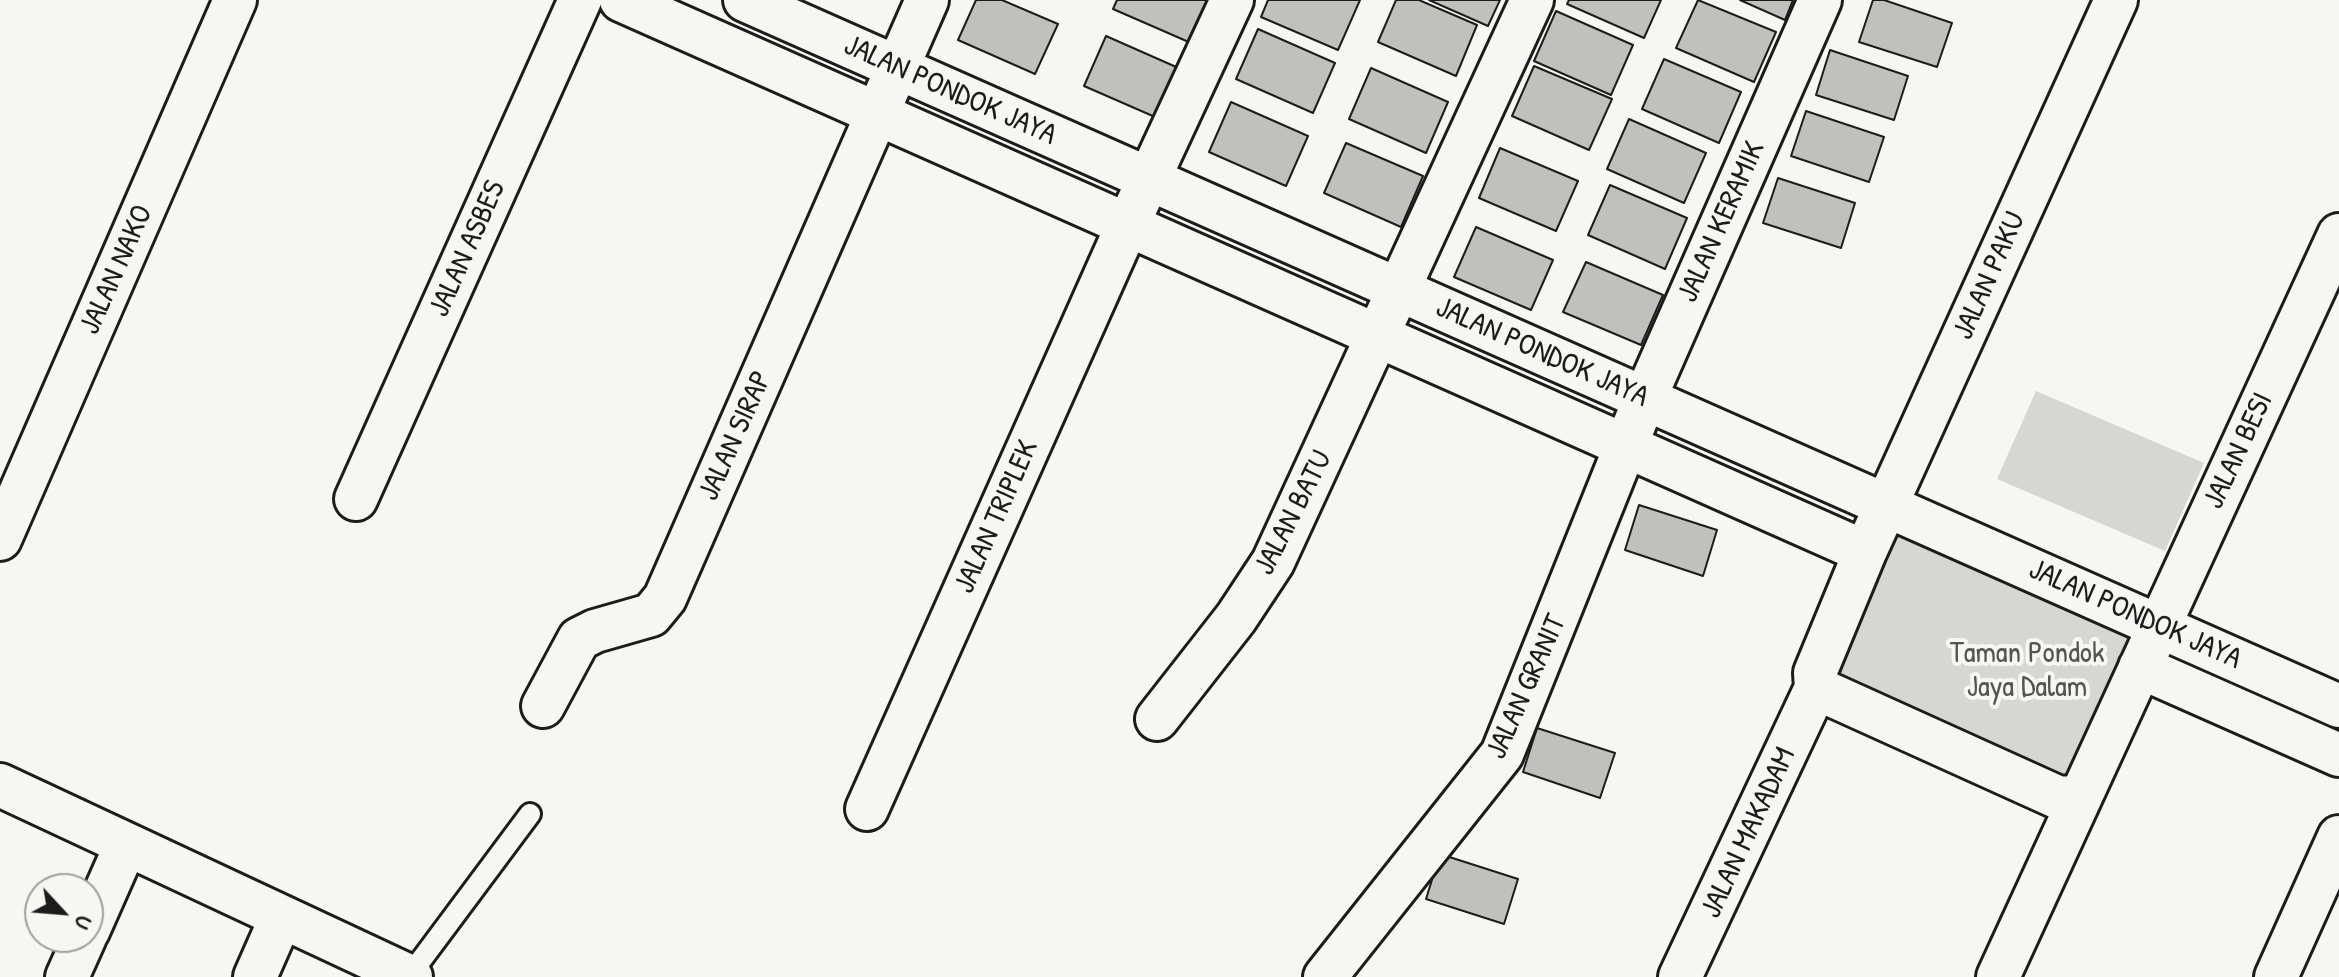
<!DOCTYPE html>
<html>
<head>
<meta charset="utf-8">
<style>
	body { margin:0 }
	#map { position:relative; width:2339px; height:977px; overflow:hidden; background:#f6f6f2; font-family:"Patrick Hand",sans-serif }
	canvas { display:block }
	.north { position:absolute; left:24px; top:873px; width:80px; height:80px; box-sizing:border-box; background:#f6f6f2; border:2px solid #9f9f9c; border-radius:50%; rotate:116deg; font-size:22px; font-weight:700; line-height:32px; text-align:center; color:#1c1c1c }
	.north::after { content:''; display:block; margin:auto; width:28px; height:36px; background:#1c1c1c; clip-path:polygon(50% 0,100% 100%,50% 72%,0 100%) }
</style>
</head>
<body>
<div id="map">
<canvas width="2339" height="977"></canvas>
<div class="north">U</div>
</div>
<script>
const c = document.querySelector('canvas').getContext('2d');
c.lineJoin = 'round';
function paint(path, color) { c.fillStyle = color; c.fill(path, 'evenodd'); }
const shape = rows => new Path2D(rows.map(r => 'M' + r).join(''));
function stroke(path, color, width, dash) { c.strokeStyle = color; c.lineWidth = width; c.lineCap = dash ? 'butt' : 'round'; c.setLineDash(dash || []); c.stroke(path); }
function write(font, color, halo, rows, align = 'center') {
  c.font = font + ' "Patrick Hand",sans-serif'; c.lineWidth = 8; c.setLineDash([]); c.textBaseline = 'middle'; c.strokeStyle = halo; c.fillStyle = color; for (const [text, x, y, turn = 0] of rows) {
    c.save(); c.translate(x, y); c.rotate((+turn || 0) * Math.PI / 180); c.textAlign = isNaN(turn) ? turn : align; if (halo) c.strokeText(text, 0, 0); c.fillText(text, 0, 0); c.restore();
  }
}
paint(shape([
	[2036,391,2204,463,2165,551,1997,479],
	[1887,513,2154,625,2079,794,1818,678]
]), '#d6d6d2');
const building = shape([
	[976,0,1002,0,1058,24,1035,74,958,40,976,0],
	[1117,0,1209,0,1191,43,1113,9,1117,0],
	[1268,0,1360,0,1338,50,1261,17,1268,0],
	[1396,0,1419,0,1477,25,1456,76,1378,42,1396,0],
	[1429,0,1500,0,1488,26,1429,0],
	[1569,0,1661,0,1644,38,1567,4,1569,0],
	[1698,0,1776,32,1754,82,1676,48,1698,0],
	[1740,0,1793,0,1785,20,1740,0],
	[1873,0,1884,0,1952,23,1937,67,1859,42,1873,0],
	[1556,11,1633,45,1611,95,1534,61,1556,11],
	[1258,29,1335,63,1313,113,1236,79,1258,29],
	[1106,36,1183,70,1162,120,1084,86,1106,36],
	[1830,50,1908,76,1894,120,1816,95,1830,50],
	[1664,59,1741,92,1719,143,1642,109,1664,59],
	[1534,66,1612,99,1589,150,1512,116,1534,66],
	[1371,68,1448,102,1426,153,1349,119,1371,68],
	[1231,102,1308,136,1286,186,1209,152,1231,102],
	[1806,111,1884,137,1869,182,1791,156,1806,111],
	[1629,119,1706,153,1684,203,1607,169,1629,119],
	[1346,143,1423,176,1401,227,1324,193,1346,143],
	[1500,148,1578,181,1556,231,1479,198,1500,148],
	[1778,178,1855,203,1841,248,1763,223,1778,178],
	[1610,185,1687,218,1665,269,1588,235,1610,185],
	[1476,227,1553,260,1531,310,1454,277,1476,227],
	[1586,262,1663,295,1641,345,1563,312,1586,262],
	[1639,505,1717,530,1703,576,1625,550,1639,505],
	[1537,728,1615,753,1600,798,1523,772,1537,728],
	[1440,854,1518,879,1504,924,1426,899,1440,854]
]);
paint(building, '#c0c0bd');
stroke(building, '#1c1c1c', 2);
const service = shape([
	[410,975,530,814]
]);
const minor = shape([
	[621,0,1865,552],
	[745,0,2339,706],
	[2116,0,1865,552,1815,673,1816,688,2057,797,2072,798,2083,792,2339,235],
	[356,499,580,0],
	[0,539,235,0],
	[2140,667,2339,755],
	[543,706,579,639,595,631,651,615,665,598,927,0],
	[1157,719,1236,618,1273,562,1532,0],
	[0,785,411,977],
	[867,809,1128,224,1232,0],
	[88,931,126,845],
	[67,977,85,937],
	[255,977,281,918],
	[1325,977,1502,754,1645,398,1820,0],
	[1680,977,1816,688],
	[1998,977,2083,792],
	[2276,977,2339,837]
]);
stroke(service, '#1c1c1c', 26);
stroke(minor, '#1c1c1c', 48);
stroke(service, '#f6f6f2', 20);
stroke(minor, '#f6f6f2', 42);
write('30px', '#1c1c1c', '#f6f6f2', [
	["JALAN PONDOK JAYA",950,91,24],
	["JALAN KERAMIK",1722,222,-66],
	["JALAN ASBES",468,249,-66],
	["JALAN NAKO",117,270,-66],
	["JALAN PAKU",1990,276,-66],
	["JALAN PONDOK JAYA",1542,353,24],
	["JALAN SIRAP",736,436,-66],
	["JALAN BESI",2239,451,-65],
	["JALAN BATU",1294,513,-63],
	["JALAN TRIPLEK",997,517,-66],
	["JALAN PONDOK JAYA",2135,615,24],
	["JALAN GRANIT",1527,687,-66],
	["JALAN MAKADAM",1749,833,-65]
]);
write('30px', '#545453', '#f6f6f2', [
	["Taman Pondok",2027,654],
	["Jaya Dalam",2027,688]
]);
</script>
</body>
</html>
